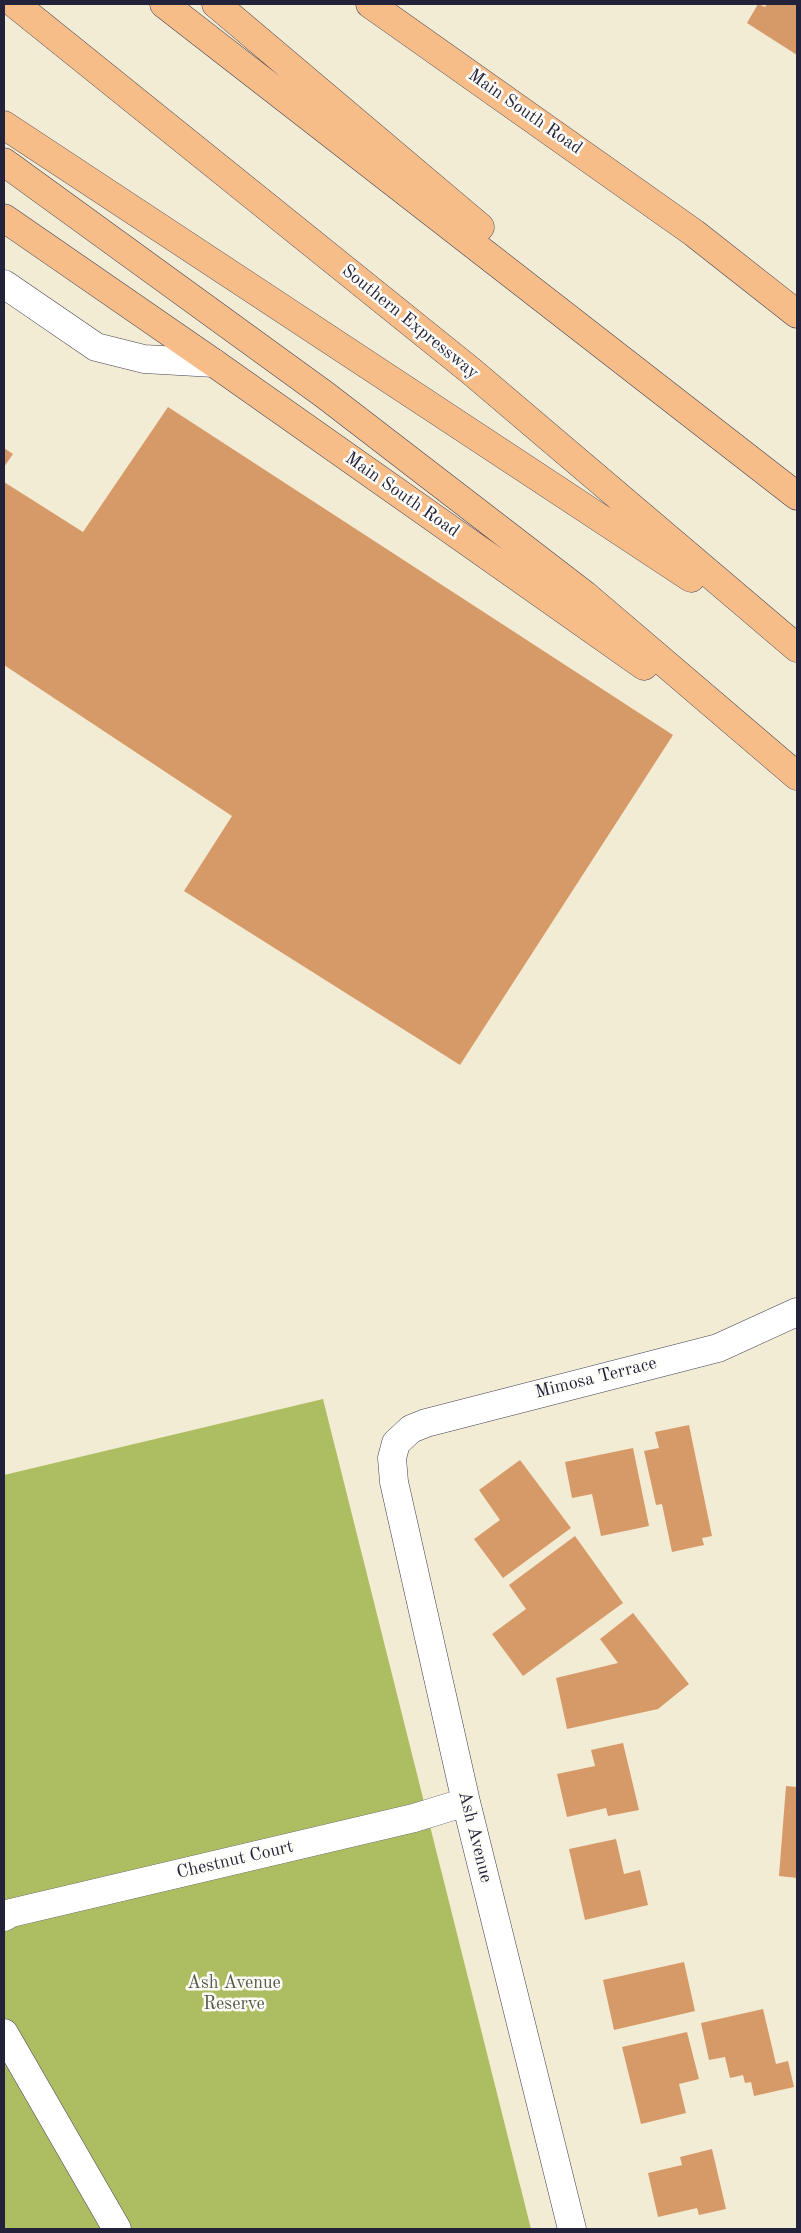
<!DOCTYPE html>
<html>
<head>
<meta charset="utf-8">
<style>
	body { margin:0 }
	#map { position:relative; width:801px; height:2233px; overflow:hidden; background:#f3ecd5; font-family:"Old Standard TT",serif }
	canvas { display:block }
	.frame { position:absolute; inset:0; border:5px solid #22223b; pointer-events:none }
</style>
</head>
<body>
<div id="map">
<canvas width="801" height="2233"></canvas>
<div class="frame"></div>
</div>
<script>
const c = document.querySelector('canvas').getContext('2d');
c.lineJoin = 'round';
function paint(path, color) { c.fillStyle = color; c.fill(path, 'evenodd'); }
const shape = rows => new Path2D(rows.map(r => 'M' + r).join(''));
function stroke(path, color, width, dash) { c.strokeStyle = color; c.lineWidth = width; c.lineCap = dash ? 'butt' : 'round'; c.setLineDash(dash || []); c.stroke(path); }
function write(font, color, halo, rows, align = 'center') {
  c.font = font + ' "Old Standard TT",serif'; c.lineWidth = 5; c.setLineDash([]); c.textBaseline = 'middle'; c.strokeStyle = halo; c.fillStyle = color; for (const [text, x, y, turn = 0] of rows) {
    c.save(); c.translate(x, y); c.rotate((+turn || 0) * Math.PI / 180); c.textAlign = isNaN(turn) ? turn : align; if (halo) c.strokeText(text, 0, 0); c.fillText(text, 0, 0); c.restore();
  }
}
paint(shape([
	[323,1399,531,2229,4,2229,4,1475]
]), '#adbe62');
paint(shape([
	[758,4,765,7,767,4,797,4,797,55,747,23],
	[168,407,673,735,460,1065,184,891,232,816,4,665,4,482,83,532],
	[4,448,13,454,4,467],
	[689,1425,712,1536,702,1538,704,1545,672,1552,662,1504,656,1505,644,1451,659,1448,655,1432],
	[633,1448,649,1526,601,1536,592,1494,572,1498,565,1462],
	[520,1460,571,1528,503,1578,474,1539,500,1520,479,1490],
	[575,1536,623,1603,523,1676,492,1634,526,1609,509,1585],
	[633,1613,689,1684,658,1709,567,1729,556,1678,618,1663,600,1639],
	[623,1743,639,1810,608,1816,606,1808,567,1817,557,1774,595,1766,591,1750],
	[786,1786,797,1787,797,1878,779,1876],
	[616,1839,624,1874,640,1870,648,1905,585,1920,569,1849],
	[684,1962,695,2011,614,2030,603,1980],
	[763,2009,776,2064,788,2061,794,2087,754,2096,751,2082,745,2083,743,2075,730,2078,725,2057,709,2060,701,2023],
	[687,2032,699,2079,679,2084,686,2113,641,2124,622,2047],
	[712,2149,726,2209,699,2215,697,2208,658,2217,648,2173,682,2165,680,2157]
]), '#d69968');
const minor = shape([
	[4,284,96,347,144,359,214,363],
	[4,1917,11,1913,414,1818,466,1802],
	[4,2033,117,2229],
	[572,2229,466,1802,394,1482,392,1458,396,1443,411,1429,426,1423,718,1348,797,1312]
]);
const highway = shape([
	[15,4,471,371,797,648],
	[164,4,797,496],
	[216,4,480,227],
	[370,4,694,233,797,314],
	[4,125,691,578],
	[4,162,325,395,585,595,797,776],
	[4,218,214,363,644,666]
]);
stroke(minor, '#414052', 29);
stroke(highway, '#414052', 29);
stroke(minor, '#fff', 28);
stroke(highway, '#f7bd88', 28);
write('18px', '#22223b', '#fdfcf7', [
	["Main South Road",525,112,35],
	["Southern Expressway",410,322,39],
	["Main South Road",402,495,35],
	["Mimosa Terrace",596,1378,-14],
	["Ash Avenue",475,1837,76],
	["Chestnut Court",235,1860,-13]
]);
write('18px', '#535949', '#fdfcf7', [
	["Ash Avenue",234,1983],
	["Reserve",234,2004]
]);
</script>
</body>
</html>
